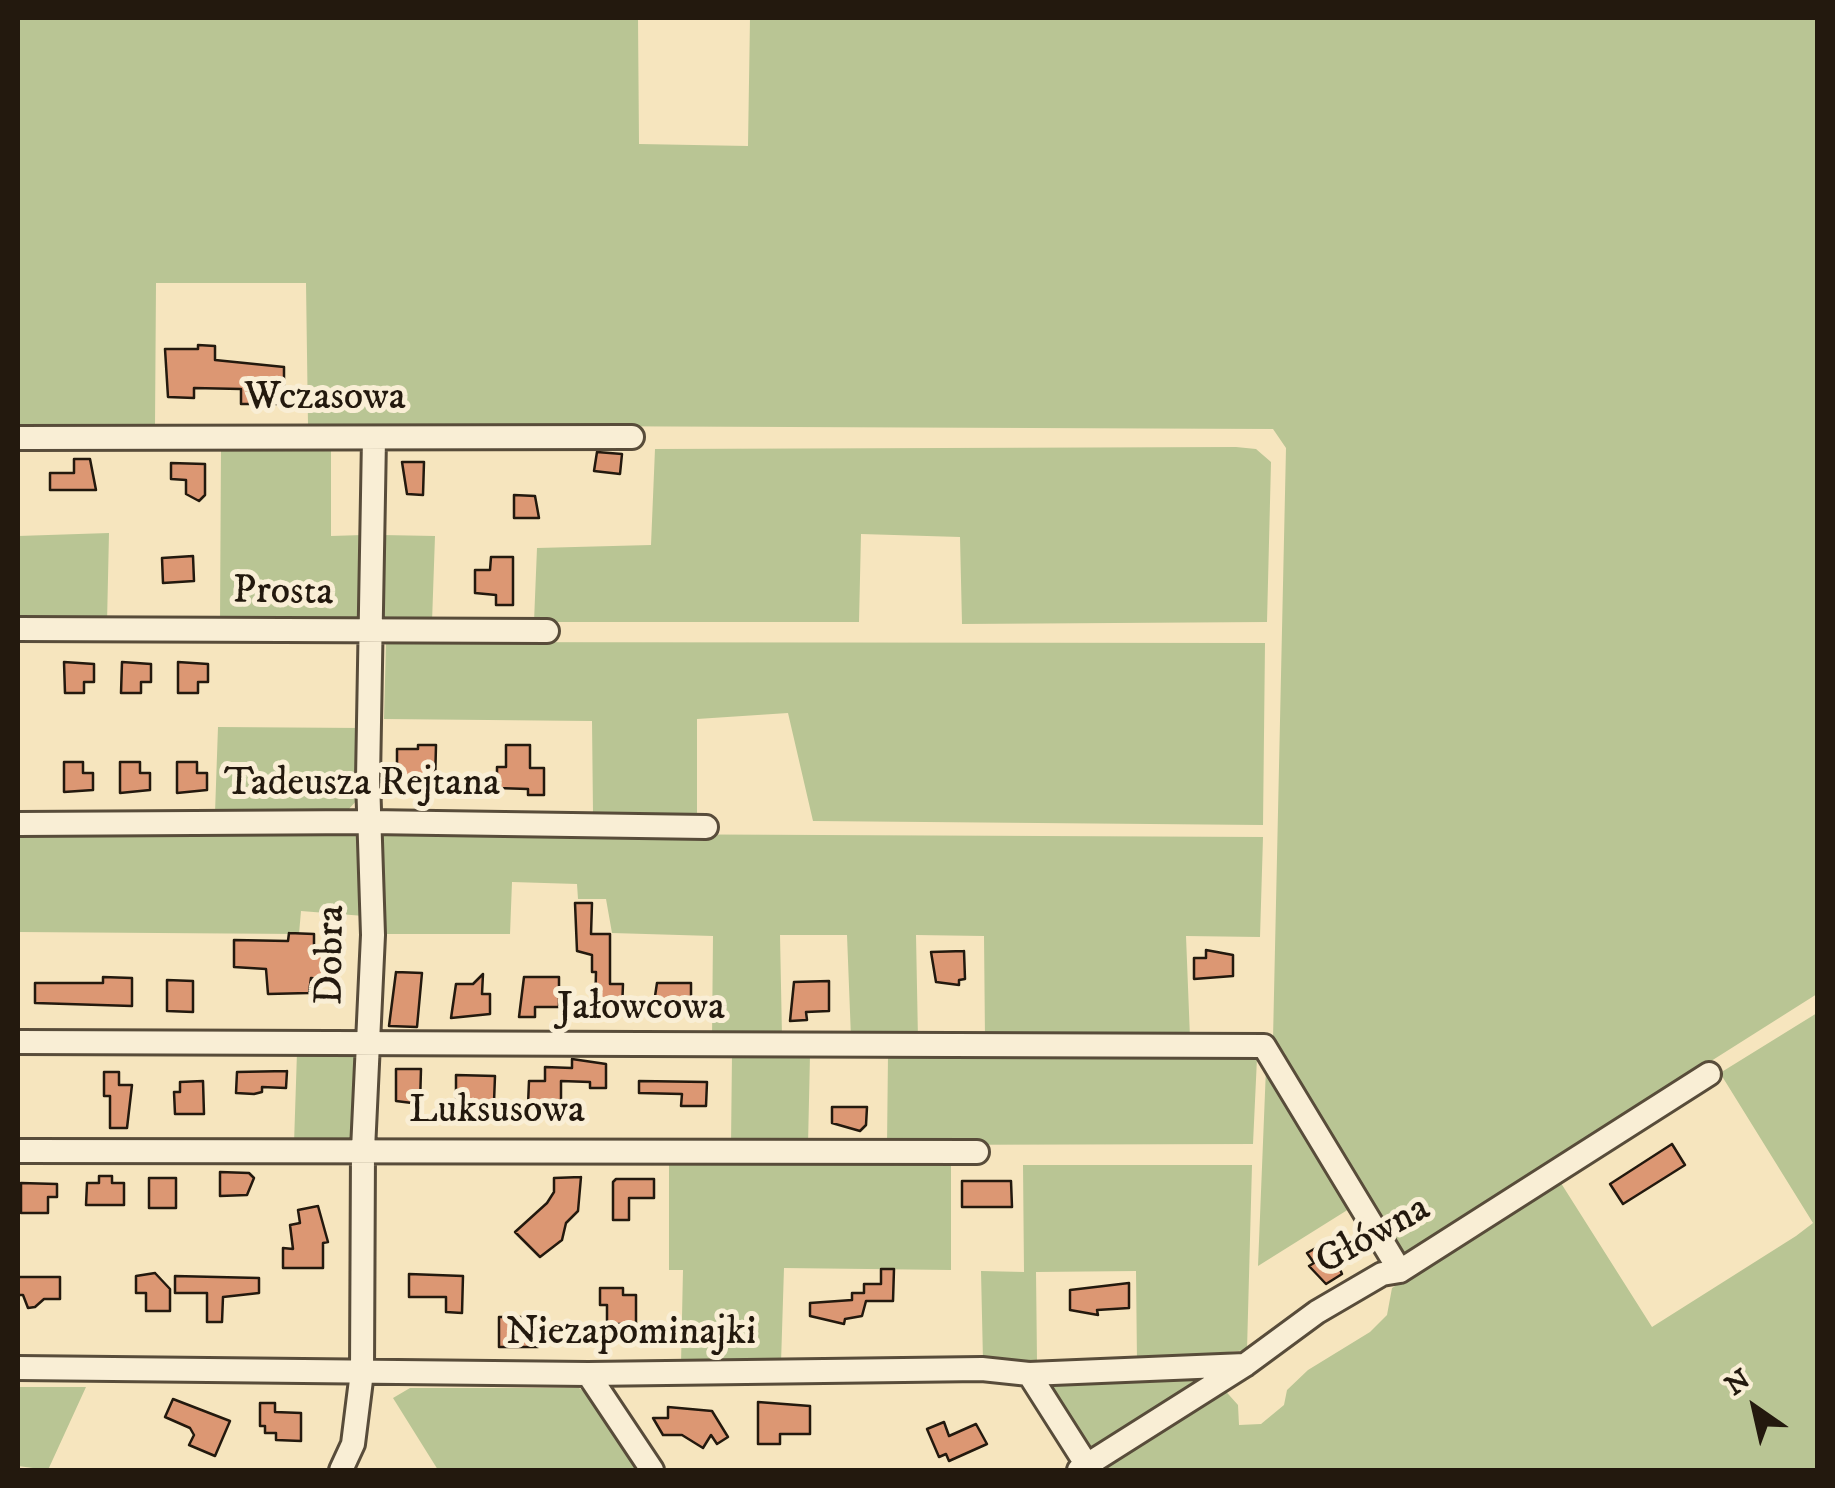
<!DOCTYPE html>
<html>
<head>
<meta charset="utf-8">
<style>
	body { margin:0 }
	#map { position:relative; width:1835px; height:1488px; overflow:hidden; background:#f6e5be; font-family:"IM FELL DW Pica",serif }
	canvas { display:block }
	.frame { position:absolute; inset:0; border:20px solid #23190e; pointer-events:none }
	.north { position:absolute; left:1705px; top:1358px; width:100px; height:100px; -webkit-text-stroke:8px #f9eed5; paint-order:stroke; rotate:326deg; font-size:28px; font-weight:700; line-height:40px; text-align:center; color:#23190e }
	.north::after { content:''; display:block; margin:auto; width:35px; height:45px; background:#23190e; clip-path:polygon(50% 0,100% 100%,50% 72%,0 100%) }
</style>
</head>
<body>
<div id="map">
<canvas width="1835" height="1488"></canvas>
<div class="frame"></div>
<div class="north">N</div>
</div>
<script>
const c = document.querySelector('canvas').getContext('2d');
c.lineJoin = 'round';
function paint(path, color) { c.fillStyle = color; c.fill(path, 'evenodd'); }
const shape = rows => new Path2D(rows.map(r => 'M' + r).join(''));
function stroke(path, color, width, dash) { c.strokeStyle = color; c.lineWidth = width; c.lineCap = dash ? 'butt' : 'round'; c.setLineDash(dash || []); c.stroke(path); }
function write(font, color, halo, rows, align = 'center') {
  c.font = font + ' "IM FELL DW Pica",serif'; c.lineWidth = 10; c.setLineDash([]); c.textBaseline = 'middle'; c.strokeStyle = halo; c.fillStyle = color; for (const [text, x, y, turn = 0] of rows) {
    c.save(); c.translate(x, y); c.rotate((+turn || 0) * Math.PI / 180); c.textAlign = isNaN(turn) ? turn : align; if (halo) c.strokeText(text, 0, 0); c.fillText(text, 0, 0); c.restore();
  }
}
paint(shape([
	[18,18,638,18,639,144,748,146,750,18,1817,18,1817,994,1403,1256,1281,1062,1273,1039,1286,448,1273,429,308,425,306,283,156,283,155,424,18,425],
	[1236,447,1256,449,1271,462,1267,622,962,624,960,537,861,534,859,622,534,622,537,548,651,545,655,449],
	[221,448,331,448,331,536,363,535,364,622,220,621],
	[109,533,107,623,18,622,18,536],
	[382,535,435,536,432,622,382,622],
	[386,642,1265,643,1263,825,813,821,788,713,697,719,697,813,593,813,592,721,384,719],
	[218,727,362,728,360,797,347,811,215,813],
	[18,832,360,833,364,916,301,911,299,934,18,932],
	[380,833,1263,837,1260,937,1186,936,1190,1038,985,1039,984,936,916,935,918,1040,851,1038,847,935,780,935,782,1037,712,1039,713,936,612,933,606,899,578,899,577,884,512,882,510,934,380,934],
	[1817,1013,1817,1470,1105,1470,1105,1460,1221,1386,1238,1405,1239,1425,1261,1424,1284,1405,1287,1390,1308,1370,1370,1332,1387,1315,1392,1288,1559,1180,1652,1327,1796,1236,1813,1223,1720,1073],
	[297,1052,360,1055,357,1143,294,1144],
	[732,1054,810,1055,808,1145,731,1145],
	[888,1055,1257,1058,1253,1144,887,1145],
	[1266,1068,1349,1209,1258,1266],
	[669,1163,951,1164,951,1270,784,1268,781,1363,681,1364,683,1270,669,1270],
	[1023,1165,1252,1165,1247,1350,1137,1362,1136,1271,1036,1272,1037,1361,983,1361,981,1271,1024,1272],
	[1048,1379,1205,1379,1091,1450],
	[18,1387,86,1387,48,1470,18,1466],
	[410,1388,579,1388,598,1402,642,1470,438,1470,393,1398]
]), '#b9c594');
const building = shape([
	[198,345,215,346,215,360,284,367,284,404,241,404,241,389,194,388,194,398,168,397,165,349,198,349,198,345],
	[597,452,622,454,620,474,594,471,597,452],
	[74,459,90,459,96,490,50,490,50,473,74,473,74,459],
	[402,462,424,462,423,495,407,494,402,462],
	[171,463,205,464,205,495,199,501,186,494,186,480,171,479,171,463],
	[514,495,535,496,539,518,514,518,514,495],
	[193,556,194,581,163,583,162,558,193,556],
	[491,557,513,557,513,605,496,605,496,595,475,593,475,570,490,570,491,557],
	[64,662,94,664,94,682,84,682,84,693,65,693,64,662],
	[122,662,151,664,151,682,141,682,141,693,121,693,122,662],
	[178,662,208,664,208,682,198,682,198,693,178,693,178,662],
	[418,745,436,745,435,785,397,781,397,749,418,749,418,745],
	[506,745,530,745,530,768,544,768,544,795,528,795,528,789,497,788,497,767,506,767,506,745],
	[64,762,83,762,83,773,93,773,93,790,64,792,64,762],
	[120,762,140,762,140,773,150,773,150,790,120,793,120,762],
	[177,762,197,762,197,773,207,773,207,790,177,793,177,762],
	[575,903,592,903,591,934,610,934,610,984,623,984,622,1011,595,1011,596,972,592,972,592,955,577,951,575,903],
	[289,933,314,934,314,950,324,951,324,957,341,959,338,981,311,978,309,993,268,994,266,969,234,967,234,940,288,941,289,933],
	[1206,950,1233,955,1233,976,1194,979,1194,958,1206,958,1206,950],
	[964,951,965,979,959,980,959,985,936,982,931,952,964,951],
	[396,972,422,973,417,1027,389,1026,396,972],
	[483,974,482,994,490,994,490,1014,451,1018,456,984,473,984,483,974],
	[103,977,132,978,132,1006,35,1003,35,983,103,983,103,977],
	[524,977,559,977,559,1007,535,1007,535,1017,519,1017,524,977],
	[167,980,193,981,193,1012,167,1011,167,980],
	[829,981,829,1011,806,1012,807,1020,790,1021,794,982,829,981],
	[657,983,691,983,691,1012,652,1016,657,983],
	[572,1059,606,1064,606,1088,590,1088,590,1082,561,1081,561,1106,528,1105,529,1081,545,1081,545,1067,572,1068,572,1059],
	[396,1069,421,1069,420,1104,396,1101,396,1069],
	[287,1071,286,1088,262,1087,262,1092,254,1094,236,1093,237,1072,287,1071],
	[104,1072,119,1072,119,1085,132,1085,127,1128,110,1128,110,1096,104,1096,104,1072],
	[456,1075,495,1076,494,1102,456,1101,456,1075],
	[203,1081,204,1114,175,1114,174,1092,180,1092,180,1082,203,1081],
	[639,1081,707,1082,706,1106,681,1106,682,1094,639,1093,639,1081],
	[832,1107,867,1107,866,1125,860,1131,832,1123,832,1107],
	[1672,1144,1685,1165,1623,1204,1610,1184,1672,1144],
	[220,1172,249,1173,254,1178,247,1195,220,1196,220,1172],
	[99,1176,112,1176,112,1183,124,1183,124,1205,86,1205,87,1183,99,1183,99,1176],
	[581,1177,578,1211,566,1223,562,1240,540,1257,515,1232,547,1203,554,1192,554,1178,581,1177],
	[149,1178,176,1178,176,1208,149,1208,149,1178],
	[616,1179,654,1179,654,1198,629,1198,629,1220,613,1220,613,1182,616,1179],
	[962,1181,1011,1181,1012,1207,962,1207,962,1181],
	[21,1183,57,1184,57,1197,48,1197,48,1213,21,1213,21,1183],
	[318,1206,328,1242,323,1243,323,1268,283,1268,283,1248,293,1249,290,1225,300,1223,298,1210,318,1206],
	[1328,1241,1342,1274,1326,1284,1309,1266,1314,1263,1307,1253,1328,1241],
	[881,1269,894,1269,893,1301,866,1301,862,1316,845,1319,844,1324,810,1316,810,1303,852,1300,852,1293,864,1293,864,1284,881,1284,881,1269],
	[155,1273,170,1289,170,1311,146,1311,146,1293,136,1293,136,1276,155,1273],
	[409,1274,463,1276,462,1313,446,1312,446,1297,409,1297,409,1274],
	[175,1276,259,1278,259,1293,223,1297,222,1322,207,1322,207,1293,175,1293,175,1276],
	[18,1277,60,1277,60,1299,44,1299,35,1307,28,1308,23,1295,18,1295,18,1277],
	[1129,1283,1129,1308,1097,1310,1098,1315,1070,1310,1070,1290,1129,1283],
	[600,1288,623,1288,623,1295,636,1295,636,1324,607,1324,607,1305,600,1305,600,1288],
	[499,1317,538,1317,538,1347,499,1347,499,1317],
	[173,1399,230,1421,215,1456,189,1445,194,1435,190,1428,165,1417,173,1399],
	[758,1402,810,1406,810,1434,780,1434,780,1444,758,1444,758,1402],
	[260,1403,275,1403,275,1412,301,1413,301,1441,276,1440,276,1433,265,1433,265,1426,260,1426,260,1403],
	[668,1407,712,1411,728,1437,717,1444,711,1435,703,1448,682,1435,663,1435,653,1418,668,1418,668,1407],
	[944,1422,949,1436,976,1424,987,1444,949,1461,946,1454,939,1457,927,1429,944,1422]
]);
paint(building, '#dc9773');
stroke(building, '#23190e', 2.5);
const minor = shape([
	[18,438,632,437],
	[18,629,547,631],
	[18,824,370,822,706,827],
	[18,1042,1264,1046,1400,1271],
	[18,1151,977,1152],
	[18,1368,588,1374,982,1369,1029,1374,1245,1365],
	[588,1374,652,1470],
	[1029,1374,1090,1470],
	[341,1470,353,1444,362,1372,363,1150,373,935,368,779,374,438],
	[1079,1470,1245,1365,1317,1312,1382,1274,1400,1271,1709,1074]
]);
stroke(minor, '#584c3a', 28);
stroke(minor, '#f9eed5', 22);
write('40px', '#23190e', '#f9eed5', [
	["Wczasowa",325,400],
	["Prosta",283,594,1],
	["Tadeusza Rejtana",362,786],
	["Dobra",333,955,-89],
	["Jałowcowa",641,1010],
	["Luksusowa",497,1113],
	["Główna",1374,1237,-29],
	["Niezapominajki",631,1335]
]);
</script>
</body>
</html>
